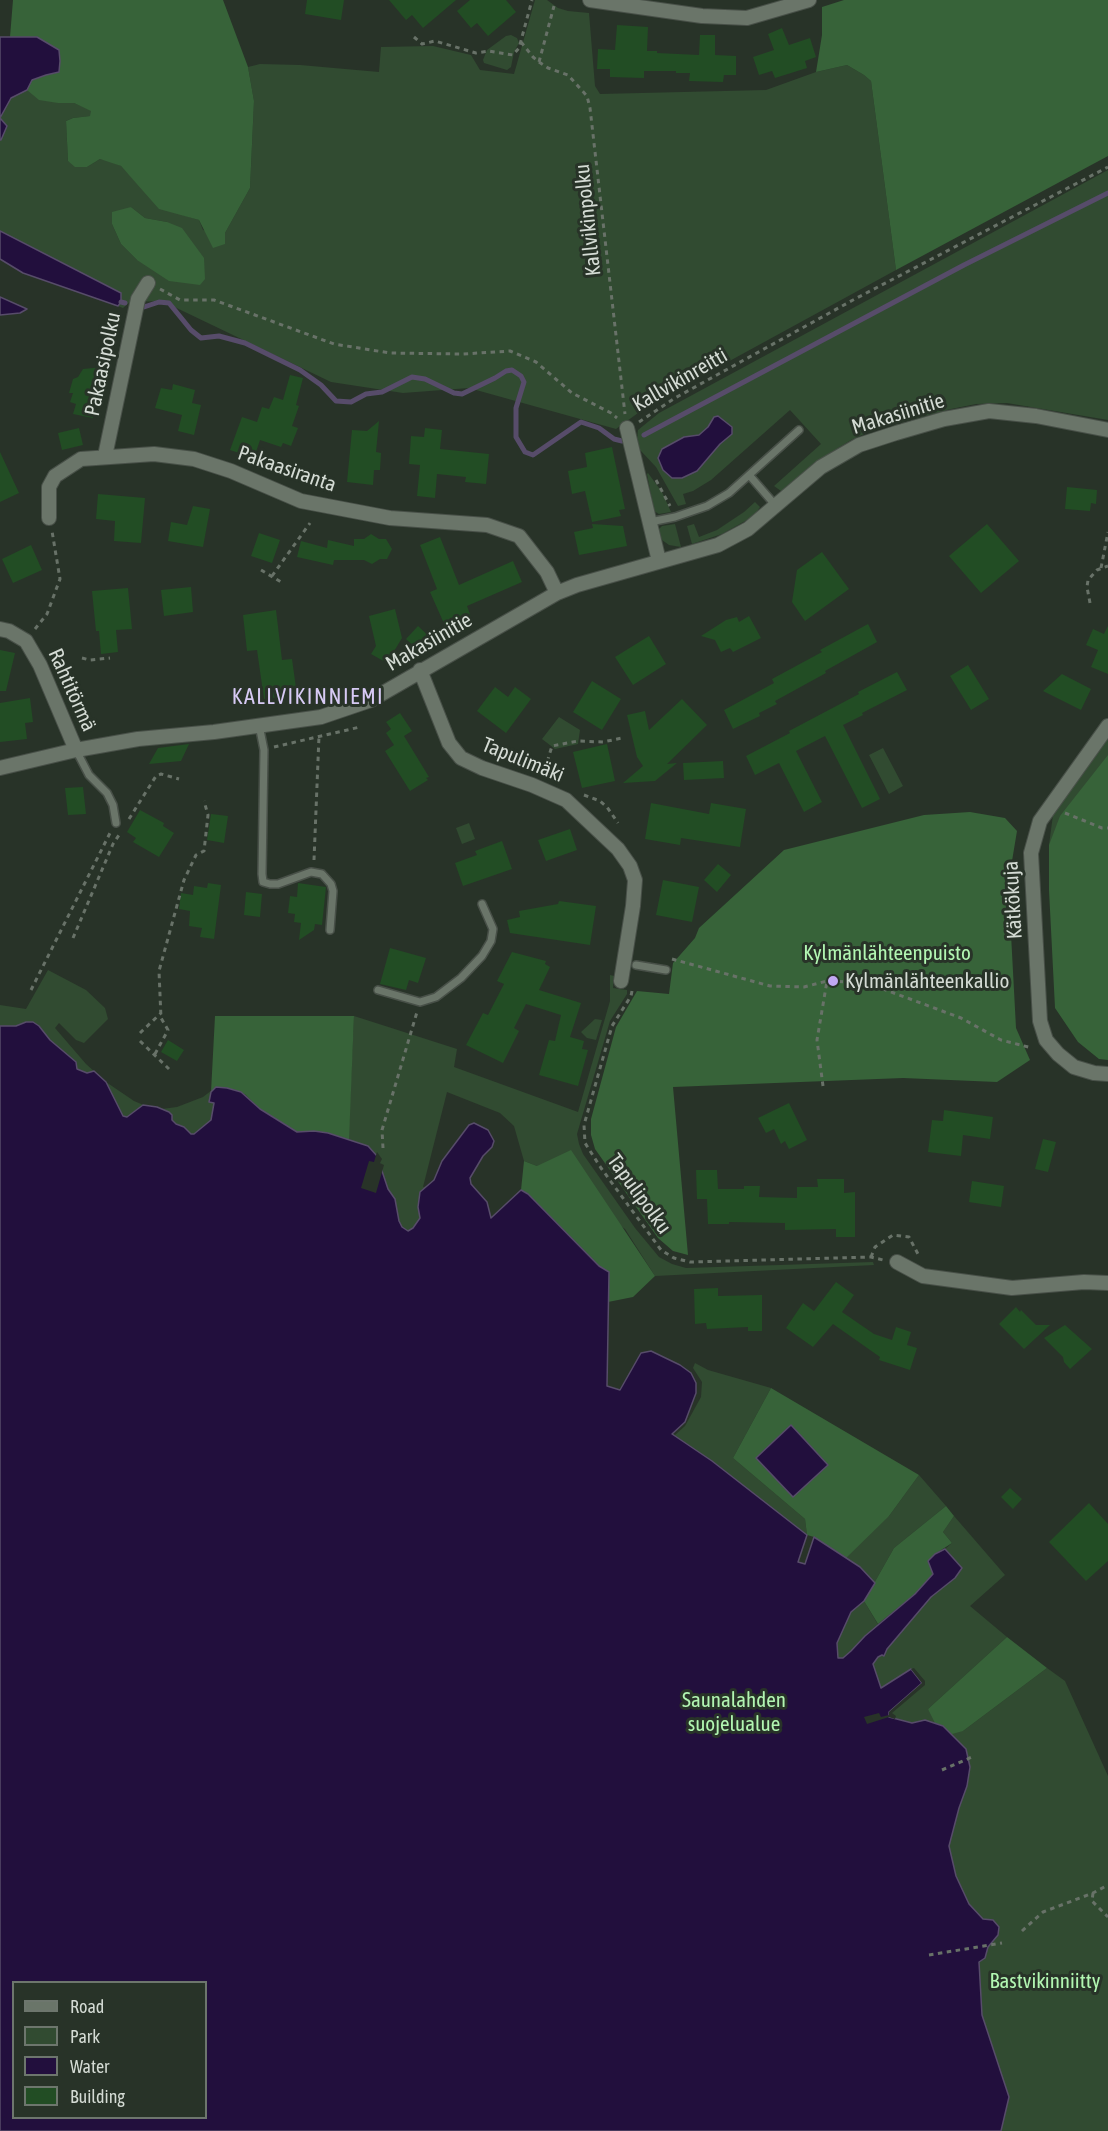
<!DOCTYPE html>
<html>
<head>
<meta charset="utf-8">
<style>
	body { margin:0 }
	#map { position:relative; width:1108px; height:2131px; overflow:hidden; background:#283328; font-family:"Asap Condensed",sans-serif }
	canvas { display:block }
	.legend { position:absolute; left:12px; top:1981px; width:195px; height:138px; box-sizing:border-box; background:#283328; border:2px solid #6d766d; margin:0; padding:8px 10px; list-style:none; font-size:18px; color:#d4dbd4 }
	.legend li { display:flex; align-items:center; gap:12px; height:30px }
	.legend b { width:30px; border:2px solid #6d766d }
</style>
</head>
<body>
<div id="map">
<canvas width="1108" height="2131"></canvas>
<ul class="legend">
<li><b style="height:8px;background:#6a7569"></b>Road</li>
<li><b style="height:16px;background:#314b31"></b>Park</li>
<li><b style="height:16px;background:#220f3d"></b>Water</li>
<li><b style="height:16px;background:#224d24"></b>Building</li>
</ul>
</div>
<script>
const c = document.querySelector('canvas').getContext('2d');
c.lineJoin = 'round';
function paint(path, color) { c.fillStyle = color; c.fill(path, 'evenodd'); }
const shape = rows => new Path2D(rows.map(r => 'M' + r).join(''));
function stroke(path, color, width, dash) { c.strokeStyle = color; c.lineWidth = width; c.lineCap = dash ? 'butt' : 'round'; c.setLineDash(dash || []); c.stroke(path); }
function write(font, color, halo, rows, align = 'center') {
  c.font = font + ' "Asap Condensed",sans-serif'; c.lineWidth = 6; c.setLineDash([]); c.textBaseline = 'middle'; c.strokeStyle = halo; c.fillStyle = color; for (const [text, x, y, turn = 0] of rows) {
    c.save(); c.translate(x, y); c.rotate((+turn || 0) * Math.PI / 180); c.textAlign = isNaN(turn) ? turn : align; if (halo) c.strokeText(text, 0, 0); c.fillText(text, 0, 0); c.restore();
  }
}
paint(shape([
	[535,0,547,0,558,8,568,11,589,13,595,86,600,94,766,90,816,72,847,65,864,75,871,81,896,270,649,405,616,429,469,388,403,393,331,382,162,301,130,302,123,308,118,306,121,302,121,293,0,231,0,37,58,103,74,103,91,110,91,116,73,118,66,121,68,161,87,167,100,159,108,160,121,166,137,183,183,215,199,220,203,230,225,233,250,188,254,101,248,67,260,64,300,65,379,72,381,47,433,46,471,55,480,70,514,74],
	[131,207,145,218,167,222,137,260,121,244,112,224],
	[511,35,517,38,519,43,514,52,511,67,507,70,484,63,483,60,487,50,506,36],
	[1108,170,1108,420,1007,403,976,404,951,409,873,430,851,440,827,455,788,488,781,491,774,486,821,444,790,410,711,480,693,491,683,494,686,504,678,506,656,467,640,450,637,440,638,430,659,413],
	[648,473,662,492,671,512,659,514,654,511,647,474],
	[755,502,760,507,754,516,722,534,692,544,687,526,694,524,699,537,717,530,744,512],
	[675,524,681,547,669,545,662,540,659,533,659,529,662,526],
	[559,717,580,730,578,744,555,749,542,739],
	[1108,738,1108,849,1049,845,1053,815],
	[883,748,903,786,889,794,869,755],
	[469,823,475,839,462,844,456,828],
	[48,970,86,990,105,1008,108,1019,84,1043,76,1040,59,1023,55,1028,86,1064,106,1082,134,1101,146,1106,162,1109,177,1107,203,1097,216,1087,349,1122,354,1016,457,1049,454,1067,578,1112,610,1001,610,975,614,976,613,988,627,990,627,994,610,1021,577,1134,579,1144,583,1154,635,1228,659,1257,672,1264,686,1268,873,1262,874,1265,655,1276,625,1229,537,1166,524,1161,514,1126,500,1113,447,1092,423,1187,428,1186,434,1180,442,1161,470,1178,471,1184,487,1202,491,1218,521,1190,609,1272,607,1386,620,1390,675,1435,685,1426,701,1397,702,1382,693,1368,695,1363,708,1370,771,1388,733,1458,805,1519,807,1535,798,1562,805,1564,814,1537,889,1516,919,1475,946,1506,894,1548,864,1601,890,1645,931,1597,955,1578,962,1568,945,1549,952,1543,943,1532,954,1516,1005,1575,970,1606,1007,1637,928,1709,963,1731,1047,1668,1065,1681,1108,1776,1108,2131,786,2131,0,1176,0,1005,26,1009],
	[595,1019,602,1020,596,1040,587,1038,581,1032]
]), '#314b31');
paint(shape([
	[13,0,223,0,248,67,254,101,250,188,225,233,225,244,213,248,199,220,159,209,121,166,100,159,87,167,75,167,68,161,66,121,73,118,90,116,91,111,74,103,58,103,39,100,27,90,32,80,46,75,59,72,10,37],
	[844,0,1108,0,1108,156,896,270,871,81,864,75,847,65,816,72,822,35,822,7],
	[131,207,145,218,167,222,182,228,204,258,205,279,200,285,169,281,137,260,121,244,112,224,112,212],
	[1108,755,1108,1060,1099,1059,1078,1042,1055,1008,1049,890,1049,845,1060,816],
	[970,812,1005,818,1017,831,1012,861,1011,934,1016,1028,1030,1060,997,1082,903,1078,673,1087,688,1255,673,1251,658,1238,595,1149,591,1135,591,1119,616,1027,637,991,669,994,673,963,695,938,699,928,784,850,924,815],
	[215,1016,354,1016,349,1140,328,1133,314,1131,297,1132,260,1109,246,1095,236,1090,216,1087,211,1092],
	[571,1150,655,1276,633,1297,608,1302,609,1272,599,1266,528,1194,521,1190,524,1161,537,1166],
	[771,1388,919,1475,889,1516,846,1558,814,1537,807,1535,805,1519,733,1458],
	[946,1506,954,1516,943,1532,952,1543,935,1554,929,1561,933,1574,915,1594,878,1624,864,1601,894,1548],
	[1007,1637,1047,1668,963,1731,952,1734,943,1726,935,1723,928,1709]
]), '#376339');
const water = shape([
	[0,37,37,37,59,50,60,61,59,72,46,75,32,80,27,90,11,98,0,118,7,126,1,140,0,140,0,37],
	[0,231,121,293,121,302,118,306,23,273,0,259,0,231],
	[0,297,27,309,20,313,0,315,0,297],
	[718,416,732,427,732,434,720,444,697,471,682,478,672,478,663,470,658,458,662,449,684,437,699,435,708,427,714,417,718,416],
	[26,1022,33,1022,39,1026,50,1040,76,1062,77,1069,87,1073,94,1071,106,1082,123,1116,127,1117,143,1105,157,1107,169,1112,172,1115,172,1120,176,1124,184,1127,191,1134,194,1134,211,1120,214,1103,209,1102,211,1092,216,1087,227,1088,241,1092,260,1109,297,1132,314,1131,328,1133,368,1146,377,1156,388,1189,395,1199,399,1221,402,1227,408,1231,413,1228,420,1218,418,1207,420,1192,434,1180,442,1161,469,1125,474,1123,488,1130,494,1141,492,1147,483,1156,470,1178,471,1184,487,1202,491,1218,521,1190,528,1194,599,1266,609,1272,607,1386,620,1390,641,1353,651,1351,680,1365,691,1373,696,1383,696,1393,685,1422,672,1434,712,1461,807,1535,798,1562,805,1564,814,1537,860,1567,875,1583,864,1601,851,1612,837,1643,838,1658,843,1658,851,1651,865,1636,915,1594,933,1574,928,1561,935,1554,945,1549,962,1568,955,1578,931,1597,887,1649,884,1656,882,1655,878,1657,873,1664,881,1688,911,1669,922,1683,889,1712,889,1717,912,1723,925,1720,943,1726,966,1749,970,1767,967,1786,959,1808,949,1846,956,1876,969,1904,983,1919,993,1920,999,1927,998,1935,988,1947,985,1958,979,1962,982,2015,1009,2097,1001,2131,0,2131,0,1026,16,1026,26,1022],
	[14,1982,206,1982,206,2118,14,2118,14,1982],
	[791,1425,828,1465,793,1497,756,1458,791,1425]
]);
paint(water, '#220f3d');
stroke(water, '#574c6a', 1.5);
paint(shape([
	[377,1152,382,1159,380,1163,384,1165,376,1193,361,1188,369,1161,374,1162],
	[914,1668,925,1681,925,1685,892,1713,896,1716,895,1719,889,1717,867,1724,864,1717,879,1713,881,1717,889,1715,889,1712,922,1683,911,1669]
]), '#283328');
stroke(shape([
	[121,302,125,303],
	[141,308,159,302,169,303,191,330,201,338,219,336,245,343,300,370,321,385,336,401,351,402,366,394,382,392,412,377,425,379,454,393,462,394,495,378,506,371,512,370,521,376,524,382,516,408,516,437,525,452,533,455,581,422,599,428,614,439,622,441],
	[644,435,964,265,1108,193]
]), '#574c6a', 5);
paint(shape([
	[307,0,344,0,341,20,305,14],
	[389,0,456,0,423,28,412,15,406,20],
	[470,0,506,0,516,12,488,36,477,23,471,28,457,11],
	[617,25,648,27,647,51,657,51,657,53,699,55,700,35,715,35,715,55,736,56,736,75,724,75,723,82,689,81,690,73,676,73,676,71,644,71,644,78,610,77,610,69,597,69,598,49,615,50],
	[782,28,789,45,810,38,816,57,805,61,807,68,775,78,772,71,759,75,753,57,774,50,768,34],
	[104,367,99,392,103,397,97,401,93,418,73,414,76,404,70,402,73,393,69,393,73,379,78,377,83,369],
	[290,375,303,378,296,405,299,406,292,426,298,428,291,446,283,443,281,447,260,440,254,458,230,450,242,417,257,422,262,407,269,409,274,397,283,400],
	[173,384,195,390,192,403,201,405,194,435,178,431,182,415,155,408,161,388,172,390],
	[379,421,376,452,381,453,380,470,374,470,373,485,347,482,352,430,367,431],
	[79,428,83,445,62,450,58,433],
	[425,428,442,430,440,449,489,454,486,484,465,482,466,477,437,474,435,498,417,496,420,465,409,464,411,436,424,437],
	[612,447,625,509,619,510,621,516,592,522,585,491,572,494,568,471,587,467,585,453],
	[0,452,19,493,0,502],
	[1067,487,1097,490,1096,504,1091,503,1090,511,1065,509],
	[98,494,145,498,141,543,114,541,115,521,96,519],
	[193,506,210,509,203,547,168,541,171,522,187,525],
	[592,524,623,526,627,546,579,555,574,532,593,528],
	[987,524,1019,561,981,593,949,556],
	[259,533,280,540,272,563,251,556],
	[371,534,379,539,386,539,392,549,387,559,380,559,372,564,364,560,334,560,333,565,297,557,301,541,327,548,328,540,354,546,354,539,364,539],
	[440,537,459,585,513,561,522,582,467,606,471,617,446,628,430,592,437,589,420,545],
	[31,545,42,570,13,583,2,559],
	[822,552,849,589,805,621,792,602,797,570],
	[191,587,193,612,164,616,161,590],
	[128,588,132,629,116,630,118,652,101,654,99,631,96,631,92,591],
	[395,609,402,638,387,663,371,654,376,646,369,616],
	[276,610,282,660,292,659,297,695,264,699,257,650,247,651,243,615],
	[749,616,761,638,733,652,730,648,721,652,715,640,701,636,726,620,737,617,739,622],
	[868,624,877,642,825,671,826,673,775,701,777,704,759,713,760,716,733,729,724,710,774,683,772,679,822,652,820,650],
	[418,626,433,640,421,653,406,639],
	[1108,626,1108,674,1091,667,1098,650,1086,645,1093,629,1104,634],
	[649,636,666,664,633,685,615,657],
	[0,650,15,653,6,691,0,691],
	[968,665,989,699,971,710,950,676],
	[897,672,907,690,862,713,863,715,843,725,880,799,862,808,825,736,796,751,822,802,804,812,779,763,755,775,746,756,790,733,789,731,859,694,858,692],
	[1062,674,1091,689,1081,710,1043,691],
	[592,681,621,699,602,730,573,712],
	[495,687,508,697,515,687,531,699,506,733,477,711],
	[30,698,33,722,25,723,27,739,0,742,0,703],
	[682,699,707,725,667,764,677,763,655,781,623,783,643,766,637,757,627,715,645,711,649,730],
	[400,713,412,731,404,736,429,777,426,778,428,780,410,791,385,751,394,745,386,733,391,729,386,722],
	[189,744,181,761,149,764,158,748],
	[607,744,615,781,582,788,573,752],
	[723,761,724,778,684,780,683,763],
	[83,787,86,814,68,815,65,788],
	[651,803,709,814,711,803,746,809,740,847,681,838,680,845,645,839],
	[140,810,164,823,163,826,174,833,159,857,133,842,136,838,127,832],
	[211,814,228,816,224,843,207,840],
	[570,829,577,850,546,861,538,840],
	[502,841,512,869,463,886,455,863,477,855,475,851],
	[718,864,731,875,717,892,704,880],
	[663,880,699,887,692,922,656,915],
	[208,883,221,885,214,939,200,937,202,928,189,926,190,911,179,909,181,893,193,895,194,886,207,888],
	[298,883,326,887,322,925,315,924,314,930,299,940,301,923,294,922,295,914,288,913,290,896,297,897],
	[246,892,262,894,260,917,244,915],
	[559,901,596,906,590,945,510,933,507,920,520,917,519,911,558,904],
	[390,948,426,958,418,983,409,980,406,990,380,984],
	[512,952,546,961,545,964,550,967,539,990,581,1003,570,1037,584,1041,582,1049,588,1050,578,1086,539,1075,549,1040,555,1041,561,1015,526,1004,514,1028,519,1031,503,1063,466,1045,483,1013,488,1015,504,984,497,981],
	[168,1040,184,1050,177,1061,161,1052],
	[789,1103,807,1140,789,1149,785,1141,781,1144,774,1129,766,1133,758,1118],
	[944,1110,993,1117,990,1139,963,1135,961,1156,928,1152,932,1120,943,1121],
	[1043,1139,1056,1142,1048,1172,1035,1169],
	[696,1170,717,1170,718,1189,744,1189,744,1186,760,1186,759,1197,797,1198,797,1187,818,1187,817,1179,844,1179,844,1193,855,1192,855,1237,836,1237,836,1229,785,1230,785,1223,729,1222,729,1224,708,1224,707,1199,697,1199],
	[972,1181,1004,1186,1001,1207,969,1202],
	[836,1282,854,1295,842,1312,874,1334,892,1340,896,1327,911,1332,907,1345,917,1348,910,1370,879,1360,880,1357,833,1324,813,1347,786,1328,803,1303,814,1311],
	[718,1288,718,1296,762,1295,762,1331,748,1331,748,1327,707,1329,706,1323,695,1324,694,1289],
	[1016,1307,1020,1312,1021,1310,1036,1325,1050,1325,1024,1349,999,1324],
	[1065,1325,1092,1349,1070,1369,1064,1362,1063,1357,1044,1338],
	[1010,1488,1022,1499,1013,1509,1001,1497],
	[1089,1503,1108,1524,1108,1561,1086,1581,1049,1542]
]), '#224d24');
const service = shape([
	[750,476,776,506],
	[650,522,675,517,707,506,729,493,799,430],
	[259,725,264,750,262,874,263,882,270,884,278,884,311,872,322,874,331,884,333,891,330,930],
	[76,750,89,775,107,793,113,805,116,823],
	[636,965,666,970],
	[378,990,420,1002,436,997,461,978,482,956,491,941,493,929,482,904]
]);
const minor = shape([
	[590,0,702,16,747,18,809,0],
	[627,428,659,561],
	[105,456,138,299,148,283],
	[49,518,49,487,55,476,81,459,154,454,194,459,231,471,301,501,390,518,487,525,519,536,547,572,557,593],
	[0,629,9,631,26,641,40,665,76,750],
	[420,670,449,743,461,758,482,768,532,785,566,800,618,849,630,866,635,880,633,906,621,981],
	[1108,726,1040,821,1031,853,1040,1021,1046,1040,1058,1054,1074,1067,1094,1073,1108,1074],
	[0,768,76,750,138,739,214,732,321,717,371,700,557,593,577,585,718,545,748,529,821,467,859,445,896,433,944,419,989,411,1036,416,1108,430],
	[897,1262,923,1276,1012,1288,1084,1282,1108,1283]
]);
stroke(service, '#485048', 10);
stroke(minor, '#485048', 16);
stroke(shape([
	[414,37,422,44,435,41,476,53,489,51,513,55,519,48,532,0],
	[521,42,533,57,539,62,548,68,568,75,587,96,590,108,625,414],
	[539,62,554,6],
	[160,289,180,300,214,300,334,344,390,353,463,354,510,351,536,362,572,393,611,413,617,418],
	[639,422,675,398,853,300,1108,167],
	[656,480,670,506],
	[1101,568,1108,532],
	[261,570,281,582],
	[272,576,310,523],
	[1090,603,1087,587,1088,580,1097,570,1108,566],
	[35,629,47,614,60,579,52,531],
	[82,658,90,660,110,658],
	[274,747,360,727],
	[555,778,549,766,548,759,552,746,578,741,603,742,622,738],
	[584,795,600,801,607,807,618,823],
	[1065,813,1102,828,1108,828],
	[129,819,156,776,161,774,179,779],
	[314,860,319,736],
	[73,938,113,844,119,835],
	[672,959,770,986,804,987,827,981,867,983,961,1018,1001,1040,1032,1048],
	[31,990,111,831],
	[632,991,631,996,612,1026,584,1125,585,1143,601,1168,661,1250,674,1258,690,1262,871,1257,883,1260],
	[140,1033,161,1013],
	[140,1041,169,1069],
	[155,1054,168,1030,161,1018,159,971,184,880,196,855,204,851,208,815,204,801],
	[823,1086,817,1040,827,981],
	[383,1148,382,1130,417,1012],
	[871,1257,875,1247,893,1235,909,1237,919,1256],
	[942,1770,972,1757],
	[1093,1893,1092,1901,1108,1917],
	[1022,1931,1043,1912,1093,1893,1108,1885],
	[929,1955,1002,1943]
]), '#687268', 3, [4.5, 4.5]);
stroke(service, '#6a7569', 7);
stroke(minor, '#6a7569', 14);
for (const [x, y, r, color] of [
	[833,981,6,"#c1a8f3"]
]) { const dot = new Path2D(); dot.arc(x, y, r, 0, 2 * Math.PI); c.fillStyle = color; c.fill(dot); stroke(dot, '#283328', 2); }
write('21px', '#d4dbd4', '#283328', [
	["Kallvikinpolku",588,220,-96],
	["Pakaasipolku",103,364,-78],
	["Kallvikinreitti",680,380,-30],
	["Makasiinitie",898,414,-17],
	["Pakaasiranta",287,469,19],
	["Makasiinitie",429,642,-30],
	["Rahtitörmä",72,690,66],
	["Tapulimäki",523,760,22],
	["Kätkökuja",1013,900,-93],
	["Tapulipolku",639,1194,54]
]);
write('21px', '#b2f6b2', '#283328', [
	["Kylmänlähteenpuisto",887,953],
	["Saunalahden",734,1700],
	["suojelualue",734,1724],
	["Bastvikinniitty",1045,1981]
]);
write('21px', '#d4dbd4', '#283328', [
	["Kylmänlähteenkallio",845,981]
], 'left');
c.letterSpacing = '1.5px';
write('22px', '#d7caf4', '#283328', [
	["KALLVIKINNIEMI",308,697]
]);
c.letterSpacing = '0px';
</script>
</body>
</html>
